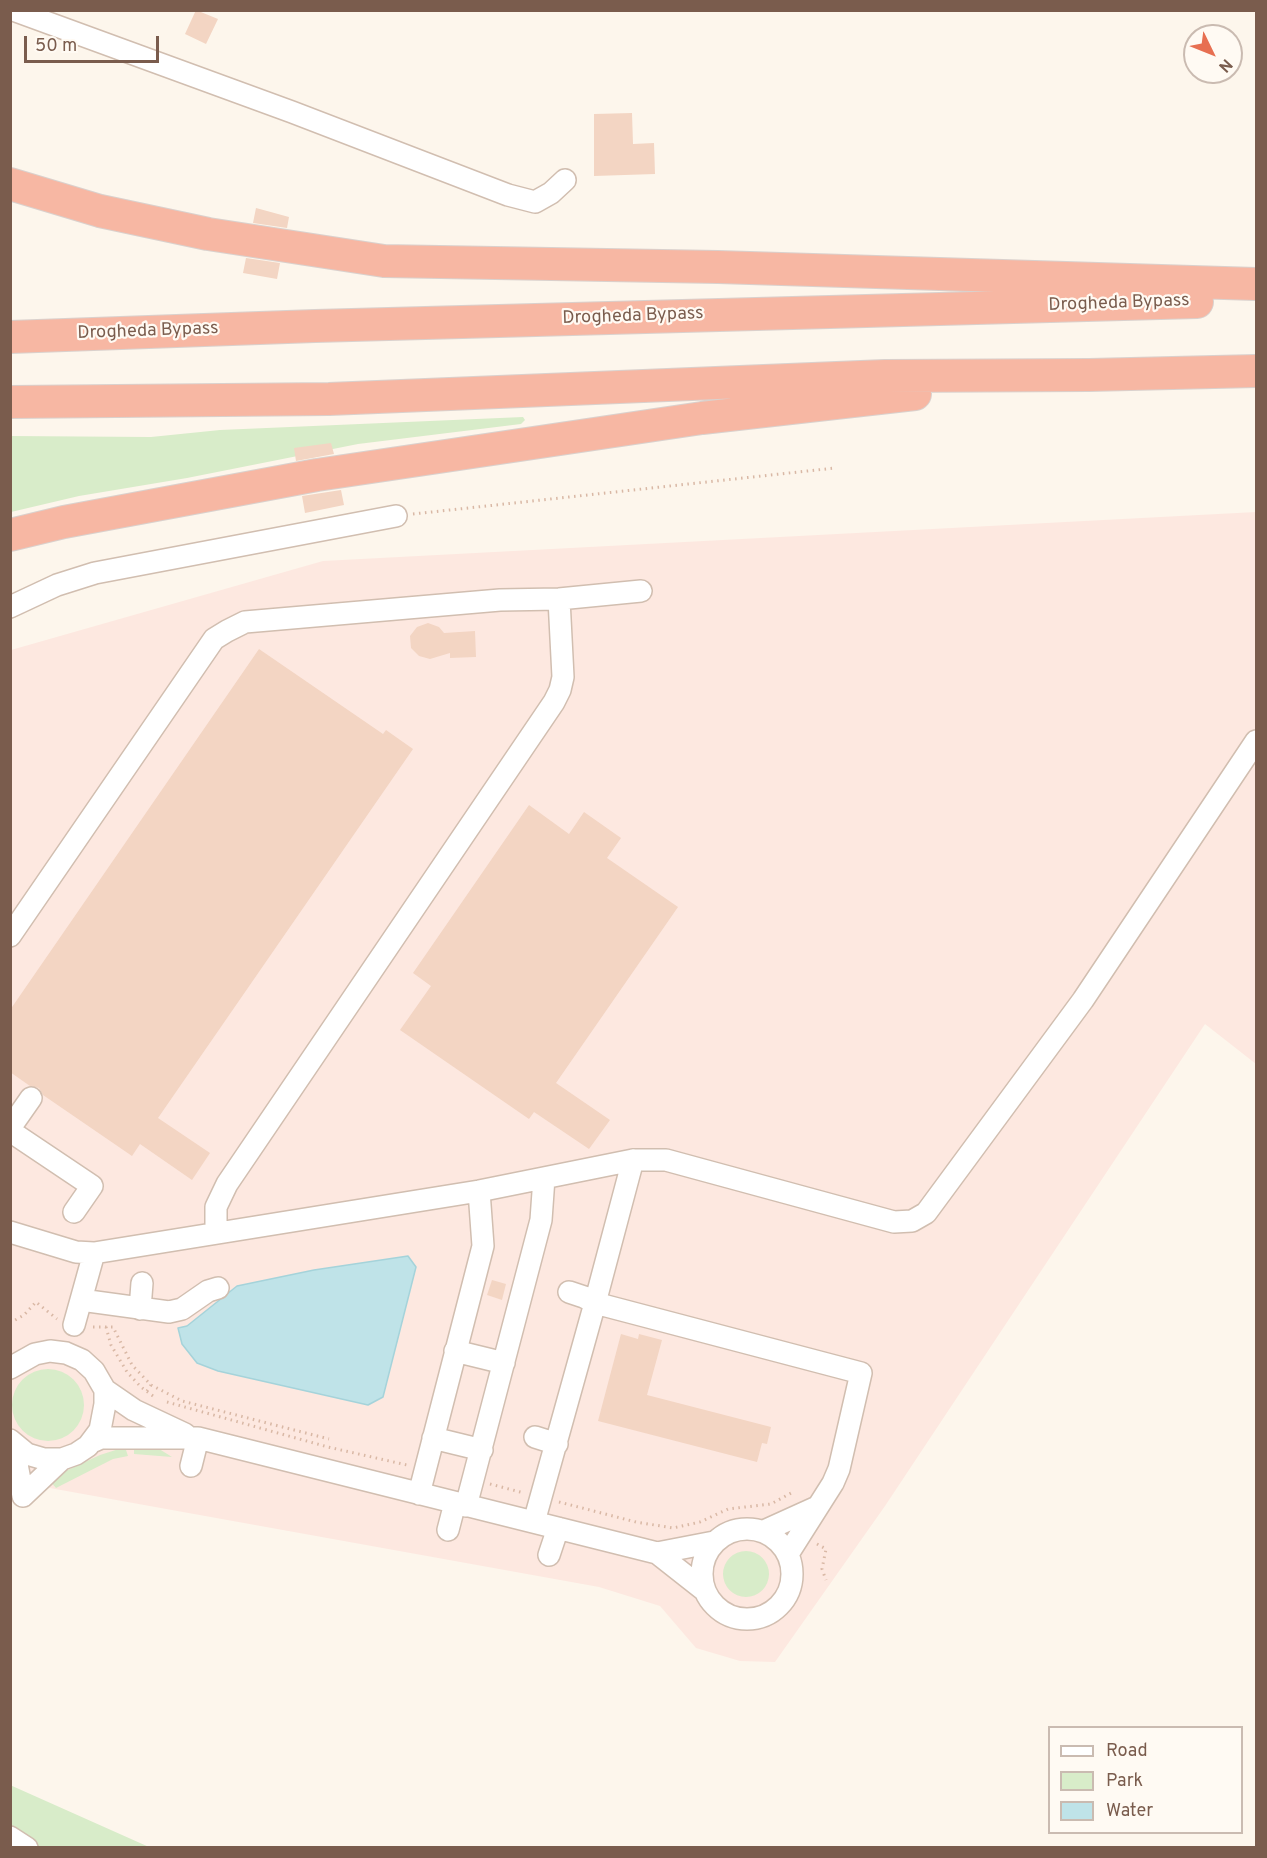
<!DOCTYPE html>
<html>
<head>
<meta charset="utf-8">
<style>
	body { margin:0 }
	#map { position:relative; width:1267px; height:1858px; overflow:hidden; background:#fdf6ec; font-family:Overpass,sans-serif }
	canvas { display:block }
	.frame { position:absolute; inset:0; border:12px solid #7a5c4d; pointer-events:none }
	.legend { position:absolute; left:1048px; top:1726px; width:195px; height:108px; box-sizing:border-box; background:#fffaf3; border:2px solid #cabbb1; margin:0; padding:8px 10px; list-style:none; font-size:18px; color:#7a5c4d }
	.legend li { display:flex; align-items:center; gap:12px; height:30px }
	.legend b { width:30px; border:2px solid #cabbb1 }
	.north { position:absolute; left:1183px; top:24px; width:60px; height:60px; box-sizing:border-box; background:#fffaf3; border:2px solid #cabbb1; border-radius:50%; rotate:133deg; font-size:16px; font-weight:700; line-height:24px; text-align:center; color:#7a5c4d }
	.north::after { content:''; display:block; margin:auto; width:21px; height:27px; background:#e76f51; clip-path:polygon(50% 0,100% 100%,50% 72%,0 100%) }
	.scale { position:absolute; left:24px; top:36px; width:135px; height:27px; box-sizing:border-box; border:3px solid #7a5c4d; border-top:0; padding-left:8px; font-size:18px; line-height:21px; white-space:nowrap; color:#7a5c4d; -webkit-text-stroke:4px #fffaf3; paint-order:stroke }
</style>
</head>
<body>
<div id="map">
<canvas width="1267" height="1858"></canvas>
<div class="frame"></div>
<ul class="legend">
<li><b style="height:8px;background:#fff"></b>Road</li>
<li><b style="height:16px;background:#d8ecc9"></b>Park</li>
<li><b style="height:16px;background:#bfe3e8"></b>Water</li>
</ul>
<div class="north">N</div>
<div class="scale">50 m</div>
</div>
<script>
const c = document.querySelector('canvas').getContext('2d');
c.lineJoin = 'round';
function paint(path, color) { c.fillStyle = color; c.fill(path, 'evenodd'); }
const shape = rows => new Path2D(rows.map(r => 'M' + r).join(''));
function stroke(path, color, width, dash) { c.strokeStyle = color; c.lineWidth = width; c.lineCap = dash ? 'butt' : 'round'; c.setLineDash(dash || []); c.stroke(path); }
function write(font, color, halo, rows, align = 'center') {
  c.font = font + ' Overpass,sans-serif'; c.lineWidth = 4.5; c.setLineDash([]); c.textBaseline = 'middle'; c.strokeStyle = halo; c.fillStyle = color; for (const [text, x, y, turn = 0] of rows) {
    c.save(); c.translate(x, y); c.rotate((+turn || 0) * Math.PI / 180); c.textAlign = isNaN(turn) ? turn : align; if (halo) c.strokeText(text, 0, 0); c.fillText(text, 0, 0); c.restore();
  }
}
paint(shape([
	[1256,512,1256,1064,1205,1024,885,1506,775,1662,740,1661,696,1648,660,1606,599,1587,11,1481,11,650,323,561]
]), '#fde8e0');
paint(shape([
	[523,417,525,420,521,424,358,444,187,478,79,496,11,512,10,436,151,437,220,430],
	'12 1405a36 36 0 1 1 72 0a36 36 0 1 1-72 0Z',
	[134,1445,156,1447,172,1457,134,1454],
	[125,1447,128,1456,113,1459,56,1488,50,1481,59,1474,100,1455],
	'723 1574a23 23 0 1 1 46 0a23 23 0 1 1-46 0Z',
	[10,1785,149,1847,39,1847,11,1828]
]), '#d8ecc9');
const water = shape([
	[408,1256,416,1267,383,1397,368,1405,218,1371,197,1363,182,1344,178,1328,187,1326,237,1286,314,1270,408,1256]
]);
paint(water, '#bfe3e8');
stroke(water, '#a5d3da', 1.5);
paint(shape([
	[196,10,218,19,206,44,185,34],
	[632,113,633,144,654,143,655,174,594,176,594,114],
	[256,208,289,217,287,228,253,223],
	[246,258,280,263,277,279,243,273],
	[331,443,334,454,296,461,294,448],
	[341,490,344,505,305,513,302,496],
	[428,623,439,627,444,633,475,631,476,657,450,658,450,653,430,659,419,656,411,648,410,636,417,627],
	[259,649,383,734,386,730,413,749,158,1118,210,1153,192,1180,140,1144,132,1156,43,1095,39,1088,30,1086,10,1072,10,1010],
	[529,805,569,834,584,812,621,838,607,858,678,907,556,1083,610,1120,589,1149,534,1112,529,1119,400,1030,431,986,413,973],
	[492,1280,506,1284,502,1300,487,1295],
	[621,1334,638,1339,639,1334,662,1340,647,1395,771,1427,767,1444,762,1443,757,1462,598,1421]
]), '#f3d5c3');
const minor = shape([
	[13,10,292,112,508,195,535,202,551,193,565,180],
	[10,607,57,585,95,573,396,516],
	[10,936,214,639,227,631,245,622,500,600,559,599,641,591],
	[10,1128,31,1098],
	[10,1131,92,1186,74,1212],
	[10,1232,76,1252,94,1253,479,1191,633,1160,666,1160,894,1222,912,1221,926,1213,1083,1000,1256,741],
	[216,1233,216,1207,227,1184,554,702,560,690,563,677,559,599],
	[569,1292,584,1297,595,1303,861,1373,839,1469,833,1483,788,1554],
	[81,1300,169,1312,182,1309,208,1291,218,1288],
	[140,1309,142,1283],
	[74,1325,94,1253],
	[455,1351,504,1363],
	[10,1368,35,1354,50,1351,66,1353,82,1360,94,1371,105,1390,105,1404,100,1430,88,1446,76,1454,62,1459,44,1459,27,1454,10,1440],
	[105,1390,134,1410,185,1434],
	[535,1437,557,1444],
	[433,1438,482,1450],
	[92,1442,101,1438,198,1438,657,1553],
	[13,1443,23,1496],
	[191,1466,198,1438],
	[419,1494,483,1246,479,1191],
	[23,1496,62,1459],
	[466,1506,541,1220,544,1178],
	[534,1522,595,1303,633,1160],
	'702 1574a45 45 0 1 1 90 0a45 45 0 1 1-90 0Z',
	[448,1530,455,1503],
	[764,1531,817,1507],
	[549,1555,558,1528],
	[704,1590,657,1553,714,1542],
	[10,1837,27,1848]
]);
const highway = shape([
	[10,184,100,211,208,234,384,261,718,267,1256,284],
	[10,337,315,326,1197,302],
	[10,402,329,399,885,376,1089,375,1256,371],
	[10,535,64,522,317,475,702,418,915,394]
]);
stroke(minor, '#d1beb0', 24);
stroke(highway, '#dad1cd', 34);
stroke(shape([
	[413,514,835,468],
	[10,1323,24,1315,36,1302,57,1319],
	[93,1327,113,1327,132,1365,151,1385,147,1391],
	[106,1327,111,1345,127,1372,141,1387,153,1396],
	[151,1385,182,1401,329,1439],
	[167,1402,328,1447,407,1465],
	[490,1484,524,1493],
	[559,1502,636,1522,673,1528,700,1522,728,1509,771,1504,793,1492],
	[817,1544,826,1549,822,1569,826,1580]
]), '#d9b8a5', 3, [1.5, 4.5]);
stroke(minor, '#fff', 21);
stroke(highway, '#f7b7a3', 32);
write('18px', '#7a5c4d', '#fffaf3', [
	["Drogheda Bypass",1119,304,-2],
	["Drogheda Bypass",633,317,-2],
	["Drogheda Bypass",148,332,-2]
]);
</script>
</body>
</html>
